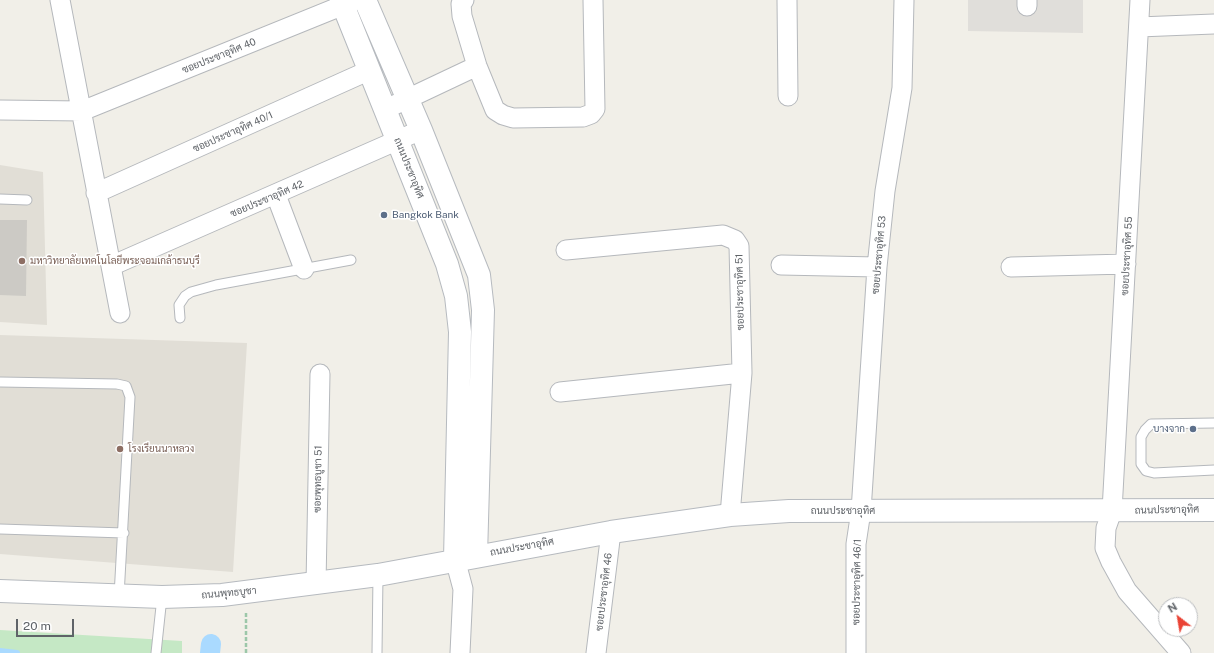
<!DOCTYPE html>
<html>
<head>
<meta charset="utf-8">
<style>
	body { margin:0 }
	#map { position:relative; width:1214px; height:653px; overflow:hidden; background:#f1efe8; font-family:"Public Sans",sans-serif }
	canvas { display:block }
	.north { position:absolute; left:1158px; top:597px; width:40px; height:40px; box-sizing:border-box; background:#fff; border:1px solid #bfc1c3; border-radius:50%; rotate:329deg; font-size:11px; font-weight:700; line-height:16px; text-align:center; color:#5f6368 }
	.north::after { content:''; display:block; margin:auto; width:14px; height:18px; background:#ea4335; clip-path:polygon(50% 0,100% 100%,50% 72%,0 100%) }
	.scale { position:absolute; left:16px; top:619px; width:58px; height:18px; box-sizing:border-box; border:2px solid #5f6368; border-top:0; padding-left:5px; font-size:12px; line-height:14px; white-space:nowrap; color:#5f6368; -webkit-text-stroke:3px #fff; paint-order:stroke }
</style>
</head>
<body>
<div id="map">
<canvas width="1214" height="653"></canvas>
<div class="north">N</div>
<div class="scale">20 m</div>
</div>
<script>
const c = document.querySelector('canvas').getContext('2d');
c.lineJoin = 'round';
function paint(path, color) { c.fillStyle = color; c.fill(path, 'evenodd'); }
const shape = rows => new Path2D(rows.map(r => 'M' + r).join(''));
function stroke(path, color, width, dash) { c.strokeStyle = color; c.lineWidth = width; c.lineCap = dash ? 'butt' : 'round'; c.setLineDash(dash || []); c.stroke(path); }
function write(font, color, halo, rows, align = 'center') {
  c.font = font + ' "Public Sans",Sarabun,sans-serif'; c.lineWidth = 3; c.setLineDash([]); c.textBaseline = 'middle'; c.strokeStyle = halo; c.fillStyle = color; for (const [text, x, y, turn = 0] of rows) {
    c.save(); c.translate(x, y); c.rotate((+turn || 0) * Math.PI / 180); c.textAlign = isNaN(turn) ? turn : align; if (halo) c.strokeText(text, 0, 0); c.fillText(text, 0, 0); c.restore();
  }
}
paint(shape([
	[968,0,1083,0,1083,33,968,31]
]), '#e0deda');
paint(shape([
	[0,165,43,172,47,325,0,322],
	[0,335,247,343,233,572,0,554]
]), '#e1ded6');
paint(shape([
	[0,630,182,641,182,653,0,653]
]), '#c5e8c5');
stroke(shape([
	[0,651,17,653]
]), '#aadaff', 6);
stroke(shape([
	[210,653,211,644]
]), '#aadaff', 20);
paint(shape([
	[0,220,27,220,26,296,0,295]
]), '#cccac5');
const lane = shape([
	[0,199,27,200],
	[180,318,179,305,185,296,191,292,216,285,351,260],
	[0,382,117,384,126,386,130,397,119,596],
	[1214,423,1151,424,1145,430,1141,437,1141,464,1146,471,1154,473,1214,470],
	[0,529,124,533],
	[156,653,162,597],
	[377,653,378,575]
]);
const street = shape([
	[60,0,120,313],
	[464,0,461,4,462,16,477,66,495,110,503,115,513,118,583,117,591,114,595,109,593,0],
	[787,0,788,96],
	[1140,0,1112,511,1106,528,1105,548,1111,562,1127,591,1181,653],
	[1027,6,1027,0],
	[1139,27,1214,24],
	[386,109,477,66],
	[0,110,82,111,356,0],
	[96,193,370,70],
	[276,195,304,269],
	[566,250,723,235,735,240,739,246,742,373,730,515],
	[781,265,877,267],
	[111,266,421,130],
	[1011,267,1126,264],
	[560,392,742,373],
	[455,559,463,589,460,653],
	[316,584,320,374],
	[596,653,611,532],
	[856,653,856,544,861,511,877,267,885,191,902,88,904,0]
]);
const secondary = shape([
	[341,0,447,264,456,296,460,332,455,559],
	[365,0,421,130,479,275,483,310,476,556],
	[0,591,162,597,222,595,378,575,611,532,730,515,789,511,1214,510]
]);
stroke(lane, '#b5b8bc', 11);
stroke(street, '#b5b8bc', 21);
stroke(secondary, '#b6babf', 24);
stroke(shape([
	[246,653,246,613]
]), '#9cc7a9', 2.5, [4, 2]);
stroke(lane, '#fff', 9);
stroke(street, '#fff', 19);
stroke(secondary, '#fff', 22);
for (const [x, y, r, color] of [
	[384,215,4,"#5c6f8a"],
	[22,261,4,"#8d6e63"],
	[1193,429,4,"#5c6f8a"],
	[120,449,4,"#8d6e63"]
]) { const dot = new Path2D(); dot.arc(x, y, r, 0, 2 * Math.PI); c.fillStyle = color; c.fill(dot); stroke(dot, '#fff', 1.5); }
write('10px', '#5f6368', '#fff', [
	["ซอยประชาอุทิศ 40",219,56,-22],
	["ซอยประชาอุทิศ 40/1",233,132,-24],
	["ถนนประชาอุทิศ",409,168,68],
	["ซอยประชาอุทิศ 42",267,199,-23],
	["ซอยประชาอุทิศ 53",879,255,-85],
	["ซอยประชาอุทิศ 55",1127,256,-87],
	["ซอยประชาอุทิศ 51",740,292,-91],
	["ซอยพุทธบูชา 51",318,479,-89],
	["ถนนประชาอุทิศ",1167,510,-1],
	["ถนนประชาอุทิศ",843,511],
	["ถนนประชาอุทิศ",522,547,-10],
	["ซอยประชาอุทิศ 46/1",857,582,-89],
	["ซอยประชาอุทิศ 46",604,592,-83],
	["ถนนพุทธบูชา",229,593,-5]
]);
write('10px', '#4e5e75', '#fff', [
	["Bangkok Bank",392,215],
	["บางจาก",1185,429,"right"]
], 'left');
write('10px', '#785e54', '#fff', [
	["มหาวิทยาลัยเทคโนโลยีพระจอมเกล้าธนบุรี",30,261],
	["โรงเรียนนาหลวง",128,449]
], 'left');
</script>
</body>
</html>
